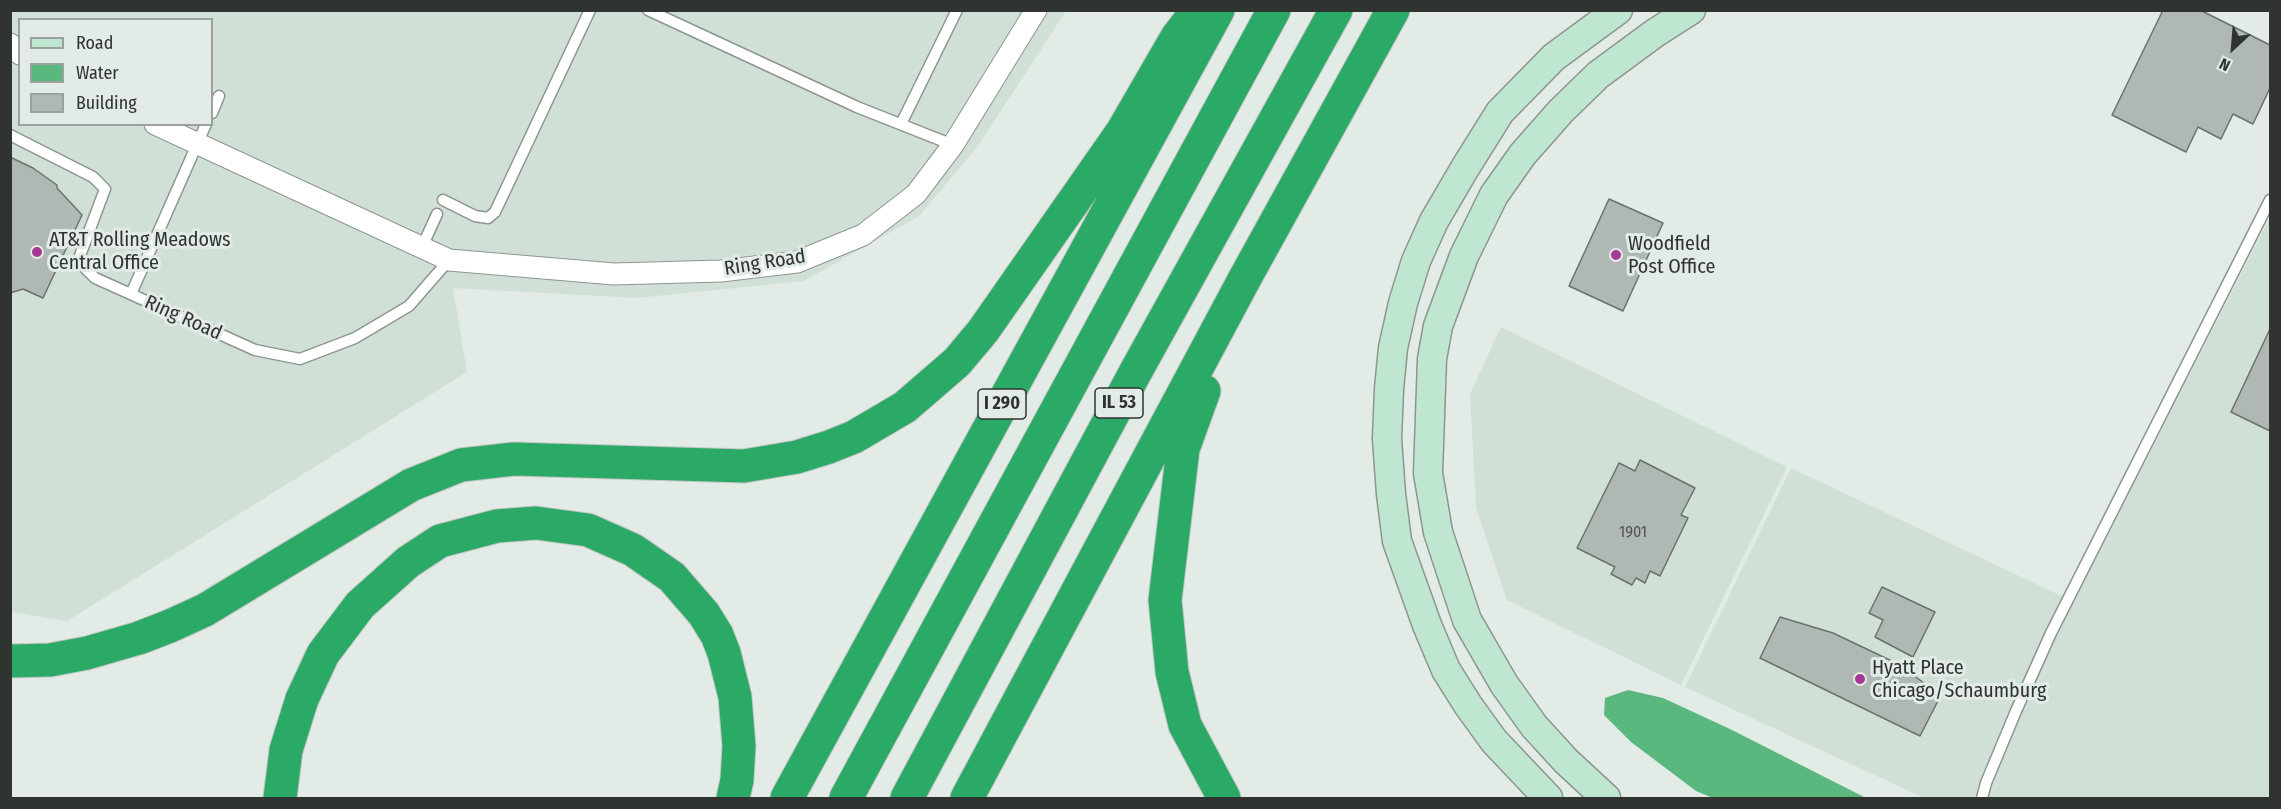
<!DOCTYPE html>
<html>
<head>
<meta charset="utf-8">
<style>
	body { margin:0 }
	#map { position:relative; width:2281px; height:809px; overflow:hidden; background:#e2ebe5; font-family:"Fira Sans Condensed",sans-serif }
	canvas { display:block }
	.frame { position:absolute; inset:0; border:12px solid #303431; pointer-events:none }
	.legend { position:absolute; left:18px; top:18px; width:195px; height:108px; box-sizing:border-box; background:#e2ebe5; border:2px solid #9ba29d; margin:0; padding:8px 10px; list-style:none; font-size:18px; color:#303431 }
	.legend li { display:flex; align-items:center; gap:12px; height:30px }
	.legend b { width:30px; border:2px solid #9ba29d }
	.north { position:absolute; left:2203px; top:18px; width:60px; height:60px; -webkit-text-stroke:4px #e2ebe5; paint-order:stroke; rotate:206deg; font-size:16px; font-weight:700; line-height:24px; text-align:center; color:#303431 }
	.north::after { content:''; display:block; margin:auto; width:21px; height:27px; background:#303431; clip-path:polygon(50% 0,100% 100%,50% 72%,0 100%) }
</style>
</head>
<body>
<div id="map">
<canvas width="2281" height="809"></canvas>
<div class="frame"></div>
<ul class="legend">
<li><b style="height:8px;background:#bfe6d1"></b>Road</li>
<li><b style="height:16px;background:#5ab87f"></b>Water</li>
<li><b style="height:16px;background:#afb8b2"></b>Building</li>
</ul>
<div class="north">N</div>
</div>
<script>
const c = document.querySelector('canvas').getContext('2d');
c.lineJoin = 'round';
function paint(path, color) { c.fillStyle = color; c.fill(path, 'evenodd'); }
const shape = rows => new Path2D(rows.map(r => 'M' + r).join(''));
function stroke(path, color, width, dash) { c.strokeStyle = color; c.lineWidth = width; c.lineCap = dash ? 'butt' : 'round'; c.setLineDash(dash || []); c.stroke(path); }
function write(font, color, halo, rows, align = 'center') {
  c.font = font + ' "Fira Sans Condensed",sans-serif'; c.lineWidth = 6; c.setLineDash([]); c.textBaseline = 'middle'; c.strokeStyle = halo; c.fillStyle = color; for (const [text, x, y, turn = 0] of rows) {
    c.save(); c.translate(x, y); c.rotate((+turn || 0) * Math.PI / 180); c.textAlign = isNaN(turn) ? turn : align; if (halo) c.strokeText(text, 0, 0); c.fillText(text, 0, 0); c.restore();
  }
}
paint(shape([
	[10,11,1066,11,978,146,919,216,804,281,637,298,453,288,467,372,67,621,11,612],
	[20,20,212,20,212,124,20,124],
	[2270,217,2270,798,1924,798,1685,687,1791,468,2074,602],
	[1501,327,1787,467,1681,685,1507,600,1476,507,1470,394]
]), '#d1e0d6');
paint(shape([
	[1628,690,1663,698,1730,729,1866,798,1713,798,1696,791,1631,742,1604,715,1605,698]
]), '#5ab87f');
const building = shape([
	[2163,10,2200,10,2270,45,2270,88,2253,124,2233,114,2221,139,2198,127,2186,152,2112,115,2163,10],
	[10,157,33,168,57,185,57,188,82,215,43,298,23,289,10,293,10,157],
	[1609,199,1663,223,1623,311,1569,286,1609,199],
	[2270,329,2270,431,2231,412,2270,329],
	[1640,460,1695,488,1681,515,1688,518,1660,576,1650,571,1645,583,1636,578,1632,585,1611,574,1615,567,1577,548,1619,463,1635,471,1640,460],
	[1882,587,1935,612,1913,657,1875,637,1883,620,1869,613,1882,587],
	[1780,617,1833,633,1896,663,1941,695,1920,736,1760,658,1780,617]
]);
paint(building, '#afb8b2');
stroke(building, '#6a726c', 1.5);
const lane = shape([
	[648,10,857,107,953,145],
	[212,113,219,96],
	[901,124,957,10],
	[10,135,93,177,105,189,78,261,95,278,255,350,300,359,355,338,409,306,449,260],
	[443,200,475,216,488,218,495,212,590,10],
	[422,247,437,214],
	[131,294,206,124],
	[1982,798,1986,783,2016,711,2051,633,2270,200]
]);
const street = shape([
	[10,44,20,54],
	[155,124,449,260,614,274,721,271,797,262,863,235,916,194,953,145,1036,10]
]);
const secondary = shape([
	[1548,798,1494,741,1468,705,1446,670,1427,625,1397,541,1391,494,1387,439,1389,389,1393,348,1403,303,1416,261,1434,221,1465,168,1500,112,1554,57,1618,10],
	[1606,798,1566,761,1534,726,1504,684,1467,620,1438,532,1428,473,1432,359,1438,326,1464,256,1494,195,1523,154,1561,111,1598,75,1655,33,1691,10]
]);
const highway = shape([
	[1204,391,1183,449,1165,600,1172,672,1185,725,1224,798],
	[10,661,50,660,87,653,139,638,170,626,205,610,411,485,461,465,514,459,744,466,797,457,829,447,854,437,905,407,957,362,983,331,1122,132,1177,37,1198,10],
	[280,798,286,750,302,699,323,654,360,605,408,562,440,541,497,526,536,523,588,530,633,550,672,577,704,614,717,635,724,653,735,697,739,746,737,780,733,798],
	[787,798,1218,10],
	[846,798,1274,10],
	[907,798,1136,371,1336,10],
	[967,798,1245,278,1393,10]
]);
stroke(lane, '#8d958f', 13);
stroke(street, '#8d958f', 23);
stroke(secondary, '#8d958f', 31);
stroke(highway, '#c5c6c5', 35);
stroke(lane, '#fff', 10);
stroke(street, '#fff', 21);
stroke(secondary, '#bfe6d1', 28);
stroke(highway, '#2baa67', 33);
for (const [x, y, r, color] of [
	[37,252,6,"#a63795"],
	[1616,255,6,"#a63795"],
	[1860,679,6,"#a63795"]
]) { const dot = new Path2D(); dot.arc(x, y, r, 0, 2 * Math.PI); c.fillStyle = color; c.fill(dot); stroke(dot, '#e2ebe5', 2); }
write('16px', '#505551', null, [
	["1901",1633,533]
]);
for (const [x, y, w] of [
	[1119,403,48],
	[1002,404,48]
]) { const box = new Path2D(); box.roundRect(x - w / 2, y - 15, w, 30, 4.5); c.fillStyle = '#e2ebe5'; c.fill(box); stroke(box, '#303431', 1.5); }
write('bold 18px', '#303431', null, [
	["IL 53",1119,403],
	["I 290",1002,404]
]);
write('20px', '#303431', '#e2ebe5', [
	["AT&T Rolling Meadows",49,240],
	["Central Office",49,263],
	["Woodfield",1628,244],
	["Post Office",1628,267],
	["Hyatt Place",1872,668],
	["Chicago/Schaumburg",1872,691]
], 'left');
write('20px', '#303431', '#e2ebe5', [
	["Ring Road",765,263,-9],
	["Ring Road",183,318,24]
]);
</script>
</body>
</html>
